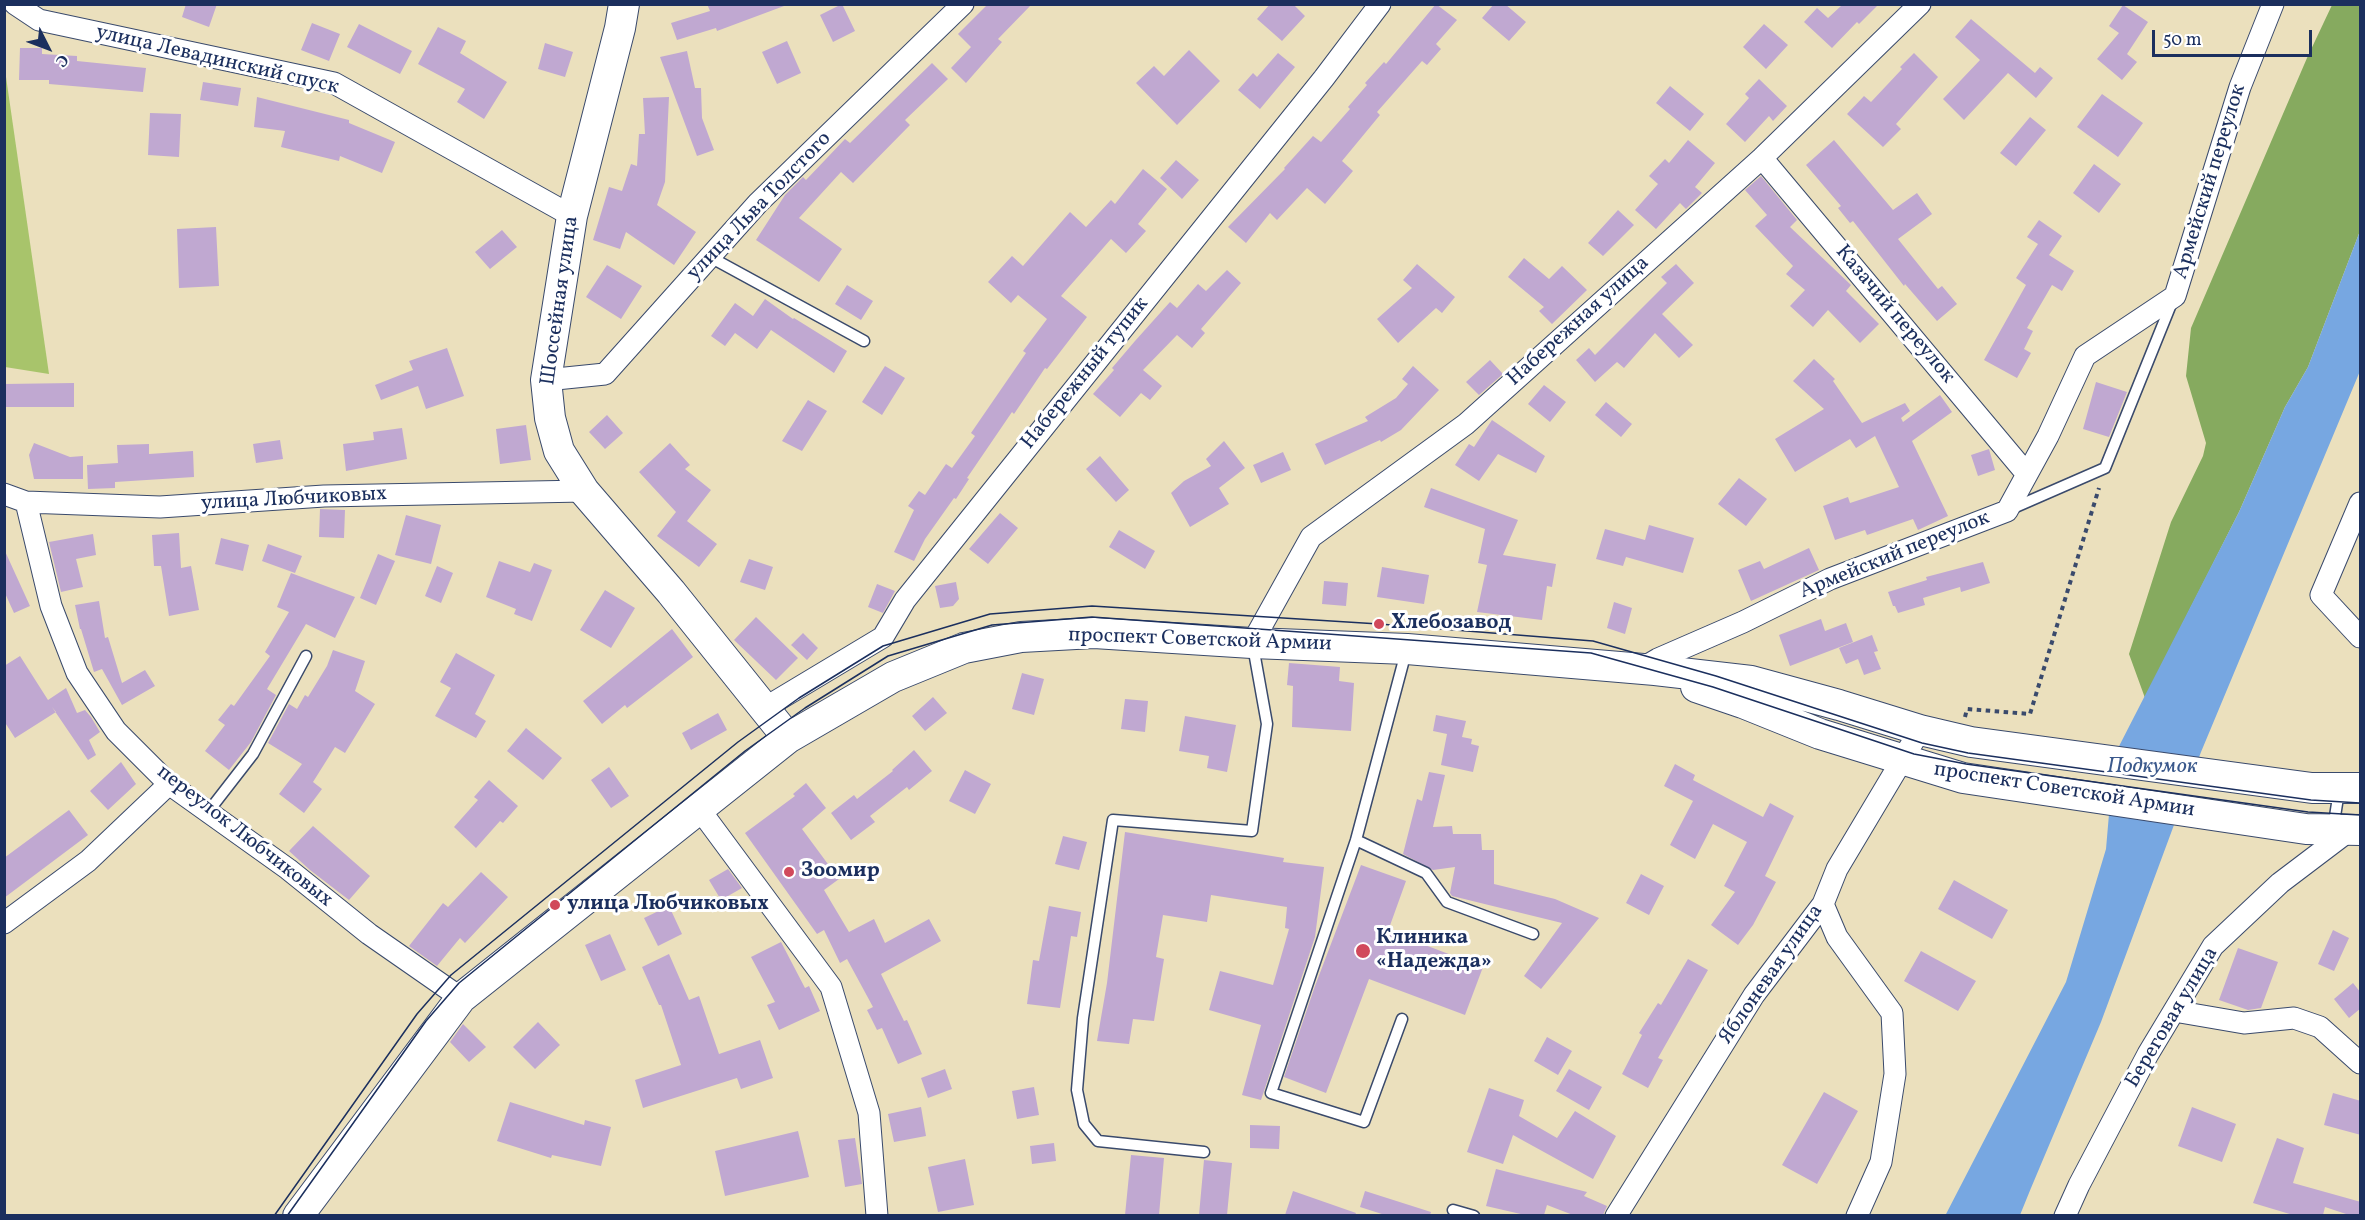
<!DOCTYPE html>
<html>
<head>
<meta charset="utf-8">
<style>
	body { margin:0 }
	#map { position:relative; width:2365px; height:1220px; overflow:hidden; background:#ebe0bd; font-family:Vollkorn,serif }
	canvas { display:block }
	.frame { position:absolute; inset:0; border:6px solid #1b2f5e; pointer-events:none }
	.north { position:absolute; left:18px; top:18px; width:60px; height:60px; -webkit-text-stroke:4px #fff; paint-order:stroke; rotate:132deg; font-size:16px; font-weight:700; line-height:24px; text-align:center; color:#1b2f5e }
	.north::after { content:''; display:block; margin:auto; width:21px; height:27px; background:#1b2f5e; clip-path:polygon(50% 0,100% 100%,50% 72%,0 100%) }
	.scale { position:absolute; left:2152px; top:30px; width:160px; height:27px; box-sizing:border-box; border:3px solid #1b2f5e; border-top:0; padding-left:8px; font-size:18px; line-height:21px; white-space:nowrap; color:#1b2f5e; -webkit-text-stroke:4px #fff; paint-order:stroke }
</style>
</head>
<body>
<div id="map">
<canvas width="2365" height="1220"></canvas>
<div class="frame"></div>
<div class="north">С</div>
<div class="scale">50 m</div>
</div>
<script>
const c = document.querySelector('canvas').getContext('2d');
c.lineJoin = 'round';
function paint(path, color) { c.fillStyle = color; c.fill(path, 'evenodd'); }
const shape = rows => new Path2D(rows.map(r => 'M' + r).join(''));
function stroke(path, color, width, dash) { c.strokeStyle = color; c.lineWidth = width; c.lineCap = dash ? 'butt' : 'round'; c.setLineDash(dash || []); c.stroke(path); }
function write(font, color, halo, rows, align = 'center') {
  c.font = font + ' Vollkorn,serif'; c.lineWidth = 6; c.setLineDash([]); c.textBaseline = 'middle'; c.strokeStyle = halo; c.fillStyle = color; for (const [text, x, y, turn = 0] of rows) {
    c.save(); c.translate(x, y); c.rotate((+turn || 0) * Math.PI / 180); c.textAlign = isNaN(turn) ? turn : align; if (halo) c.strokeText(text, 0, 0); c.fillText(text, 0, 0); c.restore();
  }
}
paint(shape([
	[5,70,49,374,5,367]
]), '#a8c46b');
paint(shape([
	[2332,5,2360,5,2360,231,2308,367,2285,407,2239,512,2145,698,2129,654,2171,522,2203,456,2206,443,2186,376,2191,328,2307,58]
]), '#86aa5f');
paint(shape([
	[2360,231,2360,371,2201,752,2101,1022,2031,1188,2020,1215,1945,1216,2066,982,2106,849,2114,756,2239,512,2285,407,2308,367]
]), '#77a7e1');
paint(shape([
	[2111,755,2200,761,2178,821,2106,810]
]), '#ebe0bd');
paint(shape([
	[186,4,217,4,209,27,182,17],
	[707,4,784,4,784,6,717,31,716,28,677,40,671,23,710,11],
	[842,4,855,31,833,42,820,15],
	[988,4,1032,4,998,39,1002,42,966,83,951,68,971,47,958,34],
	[1270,4,1293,4,1305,16,1282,41,1257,19],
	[1436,4,1457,20,1436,44,1441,49,1427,65,1422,61,1377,112,1380,115,1342,161,1353,171,1325,204,1307,188,1277,220,1270,213,1246,243,1228,227,1285,169,1284,168,1313,136,1321,142,1350,109,1348,107,1367,85,1365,83,1384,62,1386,64],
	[1494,4,1505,4,1526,22,1509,41,1482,18],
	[1839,4,1879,4,1859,24,1857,22,1832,48,1804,22,1817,8,1828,18,1841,6],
	[2123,5,2148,22,2127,54,2137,62,2122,80,2097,59,2119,33,2109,26],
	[1971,19,2035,73,2040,67,2053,78,2036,98,2008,73,1964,120,1943,99,1980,60,1955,37],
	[312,23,340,34,329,61,301,50],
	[359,24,412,51,400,74,347,47],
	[1764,24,1788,45,1766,69,1743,47],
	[438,27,466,41,460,53,507,82,484,119,457,102,465,89,418,64],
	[787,41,801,73,777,84,762,52],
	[545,43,573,52,565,77,538,69],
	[20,48,42,48,42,54,77,56,77,61,146,68,143,92,49,84,49,80,19,80],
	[1189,50,1220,81,1177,125,1136,83,1154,66,1164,76],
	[687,51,695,88,701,88,702,118,714,150,697,156,660,57],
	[1278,53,1295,67,1260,109,1238,90,1253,73,1257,77],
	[1914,53,1938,77,1896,124,1901,129,1883,147,1847,114,1864,96,1871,102,1902,69,1900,67],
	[932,63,948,79,905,120,910,125,853,183,841,172,799,218,842,249,819,282,756,240,785,195,803,177,806,180,845,139,850,143],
	[1759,79,1787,106,1773,121,1769,116,1745,142,1726,124,1749,98,1745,94],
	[203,82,241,88,238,106,200,100],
	[1670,86,1704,114,1690,131,1656,103],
	[2102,94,2143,123,2118,157,2077,127],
	[257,97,349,120,349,123,395,142,382,173,340,156,339,161,281,147,285,131,254,127],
	[669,97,665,182,657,205,696,232,674,265,626,232,620,249,593,240,609,187,622,191,631,164,637,166,639,134,645,134,643,98],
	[150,113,181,114,179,157,148,155],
	[2030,117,2046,130,2016,166,2000,153],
	[1688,140,1715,163,1695,187,1702,193,1686,209,1680,203,1656,229,1635,210,1658,184,1649,176,1665,159,1669,163],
	[1834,140,1893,210,1917,193,1932,214,1898,239,1938,289,1942,286,1957,304,1937,321,1905,284,1904,286,1853,221,1850,223,1838,208,1841,206,1806,165],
	[1176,160,1199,180,1182,199,1160,178],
	[2094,164,2121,184,2099,213,2073,193],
	[1143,169,1167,189,1138,224,1146,231,1126,253,1111,239,1061,296,1087,317,1047,369,1045,368,1014,414,1012,412,967,478,969,479,956,499,954,498,925,539,914,561,894,552,914,510,908,506,919,491,925,495,946,464,952,468,975,436,971,433,1026,353,1023,351,1047,319,1018,295,1011,303,988,282,1012,256,1023,266,1070,212,1086,227,1111,200,1115,204],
	[1761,176,1797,220,1790,227,1851,285,1846,291,1879,324,1860,343,1828,310,1813,327,1790,306,1805,290,1786,274,1793,266,1755,226,1767,215,1745,190],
	[1618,210,1634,225,1603,256,1588,243],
	[2039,220,2062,236,2049,255,2074,271,2062,291,2052,285,2027,328,2033,331,2024,349,2031,353,2017,378,1984,360,2026,285,2016,278,2038,244,2027,237],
	[216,227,219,286,179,288,177,229],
	[502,230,517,247,490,269,475,252],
	[1524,258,1549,279,1562,266,1587,290,1552,324,1539,311,1544,307,1508,277],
	[1417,264,1455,297,1442,313,1436,308,1398,343,1377,319,1412,288,1403,280],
	[1676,264,1694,283,1662,314,1693,345,1679,358,1655,333,1624,368,1617,362,1595,382,1576,360,1589,348,1595,355,1667,283,1661,277],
	[607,265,642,286,621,319,586,297],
	[1227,270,1241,283,1201,329,1205,333,1192,348,1177,335,1143,370,1162,386,1150,400,1141,393,1120,417,1093,394,1114,370,1112,368,1135,341,1170,302,1177,308,1198,284,1206,291],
	[847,285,873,301,861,320,835,304],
	[765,299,793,319,794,318,847,351,834,373,771,330,757,349,735,333,725,346,711,336,735,303,753,316],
	[447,348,464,396,426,409,418,386,381,400,375,385,413,370,409,361],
	[1814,359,1835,379,1833,381,1862,423,1905,403,1910,411,1901,418,1903,422,1940,395,1952,412,1912,441,1948,516,1918,530,1913,519,1867,535,1865,530,1835,540,1823,506,1848,497,1850,503,1899,487,1875,436,1856,448,1850,439,1795,472,1775,439,1824,409,1793,381],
	[1490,360,1503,374,1479,395,1466,382],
	[885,366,905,378,882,415,862,402],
	[1413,366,1439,390,1401,430,1381,442,1380,440,1325,465,1315,444,1368,421,1365,417,1396,398,1408,384,1402,379],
	[2096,382,2127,392,2109,437,2083,429],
	[74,383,74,407,4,407,4,384],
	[1544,385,1566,402,1550,422,1528,404],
	[808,400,827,411,802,451,782,441],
	[1606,402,1632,424,1621,437,1595,415],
	[607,415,623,433,605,449,589,432],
	[1492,420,1545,456,1536,473,1498,454,1479,481,1455,465,1469,444,1474,447],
	[526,425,531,460,500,464,496,429],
	[402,428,407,459,346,471,343,444,374,440,373,432],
	[280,440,283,459,256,463,253,444],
	[1224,441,1245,468,1219,488,1229,504,1190,527,1171,493,1184,481,1211,466,1206,459],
	[34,443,70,457,83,456,83,479,34,479,29,455],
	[670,443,690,465,685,469,711,490,687,521,717,544,699,567,657,536,676,512,639,472],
	[149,444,149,454,193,451,194,477,115,482,115,488,88,489,87,465,118,463,117,445],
	[1989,449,1995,470,1978,476,1971,455],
	[1283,452,1291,470,1261,483,1253,465],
	[1100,456,1129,490,1116,502,1086,469],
	[1739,478,1767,499,1746,526,1718,504],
	[1431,488,1518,520,1503,555,1556,564,1552,587,1547,586,1542,620,1477,612,1487,565,1478,563,1485,529,1424,507],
	[320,509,345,510,344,538,319,537],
	[1000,513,1018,528,988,564,969,549],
	[406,515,441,525,431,564,395,555],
	[1649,525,1694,538,1683,573,1626,557,1623,566,1596,559,1605,529,1645,540],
	[1119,530,1155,551,1145,569,1109,547],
	[179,533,181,568,191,566,199,610,169,616,161,566,154,566,152,535],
	[93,534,96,555,76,559,83,587,61,592,49,542],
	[221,538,249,545,243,571,215,564],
	[268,544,302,556,295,573,262,561],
	[1809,548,1819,570,1751,601,1738,570,1760,561,1764,569],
	[4,549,30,606,14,613,4,591],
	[378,554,395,561,376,605,360,598],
	[749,559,773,567,765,590,740,582],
	[499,561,530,572,534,563,552,570,532,621,514,614,516,609,486,597],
	[1983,562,1990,583,1961,592,1960,587,1923,598,1925,605,1898,613,1895,606,1893,606,1888,592,1927,580,1926,577],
	[437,566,453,573,441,603,425,596],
	[1382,567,1429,575,1424,604,1377,597],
	[291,573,355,597,335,638,306,624,267,689,276,695,251,742,229,770,205,751,225,725,218,720,231,704,234,706,270,656,265,652,289,612,277,607],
	[1324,581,1348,583,1346,606,1322,604],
	[956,582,959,599,953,606,940,608,935,586],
	[877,584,895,591,883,613,868,607],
	[605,590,635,608,611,648,580,630],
	[99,601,105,638,108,637,122,683,145,670,155,686,122,705,102,669,94,672,81,629,80,629,75,605],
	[1614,602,1632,608,1625,634,1607,628],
	[756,617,798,658,776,680,734,640],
	[1821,619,1825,631,1846,623,1853,642,1790,666,1779,635],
	[672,629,693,657,627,708,625,705,602,724,583,701],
	[803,633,818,648,807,660,791,645],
	[1872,635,1878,651,1874,652,1881,669,1864,675,1858,659,1846,664,1839,648],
	[333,650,365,661,355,691,375,704,345,753,335,747,313,782,322,789,304,813,279,794,302,764,268,743,289,704,297,709,305,695,308,697,327,666],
	[456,653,495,675,475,714,486,721,476,738,435,716,451,688,440,682],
	[20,656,48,700,66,688,77,713,85,710,91,717,100,732,89,740,96,755,88,760,52,707,56,712,15,738,4,721,4,666],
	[1289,663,1340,667,1339,681,1354,683,1351,731,1292,727,1293,686,1287,685],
	[1022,673,1044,679,1034,715,1012,709],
	[933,697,947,713,925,731,912,716],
	[1125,699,1148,701,1145,732,1121,729],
	[718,713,727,730,691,750,682,733],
	[1436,715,1466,721,1462,737,1457,736,1472,739,1471,744,1479,746,1473,772,1441,765,1447,734,1433,731],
	[1185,716,1236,725,1227,772,1207,768,1209,756,1179,751],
	[526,728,562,758,543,780,507,751],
	[914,750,932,771,909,790,907,787,870,816,875,822,851,840,831,813,854,795,857,799,893,771,892,770],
	[121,762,136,784,108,810,90,791],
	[1675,764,1695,775,1693,780,1763,817,1770,803,1794,816,1765,876,1776,882,1753,925,1738,945,1711,925,1735,892,1724,886,1747,842,1713,824,1695,859,1670,845,1693,801,1664,786],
	[609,767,629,796,611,808,591,780],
	[965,770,991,784,975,814,949,801],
	[1429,772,1445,775,1433,827,1452,826,1453,834,1481,834,1482,850,1494,850,1494,884,1555,899,1599,918,1541,989,1524,976,1562,923,1452,896,1450,893,1455,867,1433,870,1403,854,1417,799,1422,801],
	[489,780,518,806,503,823,500,821,476,848,454,827,478,800,474,797],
	[806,783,826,808,802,829,839,879,824,890,849,932,874,919,885,943,929,919,941,941,881,974,904,1021,907,1020,922,1054,898,1064,882,1028,877,1030,867,1010,873,1007,847,959,840,963,824,930,817,934,745,833,795,796,793,794],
	[69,810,88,835,4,898,4,858],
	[313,826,370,876,349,900,310,870,289,851],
	[1125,832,1284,858,1283,862,1324,867,1315,937,1261,1100,1242,1095,1261,1025,1209,1010,1220,971,1273,985,1289,929,1285,928,1287,907,1211,895,1207,922,1163,915,1156,957,1164,959,1154,1021,1133,1019,1129,1044,1097,1041,1107,983],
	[1063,836,1087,842,1079,870,1055,864],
	[1361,865,1406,881,1388,931,1483,967,1465,1015,1369,979,1326,1093,1284,1077,1315,986],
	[728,869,742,888,721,900,709,880],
	[481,872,508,897,465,943,460,938,437,966,409,946,443,903,448,907],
	[1641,874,1664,886,1649,915,1626,903],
	[1954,880,2008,910,1992,939,1938,909],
	[669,906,682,934,658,946,644,918],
	[1049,906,1081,912,1077,937,1071,936,1060,1008,1027,1004,1033,960,1039,961],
	[2333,930,2349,938,2334,971,2318,964],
	[610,934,626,970,601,981,585,945],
	[781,942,805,988,809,986,820,1011,779,1030,767,1005,775,1002,751,957],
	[2238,948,2278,962,2261,1008,2248,1010,2219,1000],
	[1921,951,1976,981,1958,1011,1904,981],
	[669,954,689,1000,699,996,719,1054,760,1040,773,1078,741,1089,737,1078,643,1108,635,1080,681,1065,661,1005,659,1005,642,967],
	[1688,959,1708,970,1658,1058,1663,1060,1648,1088,1622,1074,1642,1035,1639,1033,1658,1003,1661,1005],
	[2353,983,2361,993,2361,1008,2349,1018,2334,999],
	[538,1022,560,1045,535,1069,513,1047],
	[463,1024,486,1047,469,1062,450,1042],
	[1547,1037,1572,1051,1558,1075,1534,1061],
	[945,1069,952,1089,928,1098,921,1078],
	[1569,1069,1602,1087,1589,1110,1556,1091],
	[1034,1087,1039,1115,1017,1119,1012,1091],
	[1489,1088,1524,1100,1519,1116,1557,1138,1575,1111,1616,1136,1593,1179,1513,1135,1503,1164,1467,1152],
	[1824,1092,1858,1111,1817,1184,1782,1165],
	[2333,1093,2361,1101,2361,1135,2324,1125],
	[510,1102,584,1125,585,1120,611,1127,601,1166,552,1155,551,1158,497,1141],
	[921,1107,926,1136,894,1142,888,1114],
	[2192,1107,2236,1124,2222,1162,2178,1146],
	[1250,1125,1280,1126,1279,1149,1250,1148],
	[798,1131,809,1177,725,1196,715,1151],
	[855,1138,862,1184,845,1187,838,1140],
	[2277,1138,2304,1148,2293,1183,2361,1202,2361,1215,2349,1215,2325,1207,2323,1215,2293,1215,2253,1203],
	[1054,1143,1056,1161,1032,1164,1030,1146],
	[1131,1155,1164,1158,1159,1215,1125,1215],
	[965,1159,974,1205,938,1212,928,1167],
	[1204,1160,1232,1163,1227,1215,1199,1215],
	[1496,1169,1587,1192,1584,1196,1607,1206,1603,1215,1573,1215,1547,1205,1544,1215,1525,1215,1486,1206],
	[1293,1191,1356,1213,1355,1215,1285,1215],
	[1365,1191,1431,1212,1430,1215,1385,1215,1360,1207]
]), '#c0a8d1');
const lane = shape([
	[710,257,864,341],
	[2011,509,2105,468,2172,302],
	[208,812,253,754,306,656],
	[2333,829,2339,791],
	[1356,840,1426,873,1447,902,1533,934],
	[1402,1019,1364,1122,1271,1093,1356,840,1406,652],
	[1204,1152,1098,1141,1084,1124,1077,1090,1083,1018,1113,820,1252,831,1267,724,1253,646],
	[1453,1210,1474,1216]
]);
const street = shape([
	[15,4,39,20,334,83,572,216],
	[1762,158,2026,473],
	[546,380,605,374,758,203,963,4],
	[4,494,26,502,160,507,324,496,584,491],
	[26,502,51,606,77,673,116,731,169,784,288,869,369,934,461,998],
	[2360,503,2321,595,2360,637],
	[1252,643,1311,537,1466,424,1762,158,1920,4],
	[1641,669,1658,659,1743,622,1830,579,2007,511,2048,436,2085,356,2175,296,2240,87,2273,4],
	[763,709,883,637,905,600,1324,78,1380,4],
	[700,810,831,987,869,1113,877,1216],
	[1823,904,1837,937,1892,1013,1895,1074,1881,1162,1857,1216],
	[4,923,88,861,169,784],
	[2174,1011,2244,1023,2294,1018,2320,1027,2360,1063],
	[1616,1216,1754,995,1823,904,1837,869,1920,730],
	[2065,1216,2079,1185,2148,1054,2213,946,2280,883,2350,830]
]);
const secondary = shape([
	[624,4,620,28,572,216,546,380,550,418,559,451,584,491,671,592,788,738],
	[1696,687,1743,703,1820,734,1963,778,2306,829,2360,830],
	[298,1216,461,998,788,738,893,677,964,648,1021,637,1094,633,1252,643,1407,649,1655,670,1751,681,1839,705,1920,730,1971,742,2312,788,2360,788]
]);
stroke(lane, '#3a4a6c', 13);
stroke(street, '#3a4a6c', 23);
stroke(secondary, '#3a4a6c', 32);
stroke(shape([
	[1965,717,1967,709,2030,714,2099,488]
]), '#3a4a6c', 4, [4.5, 4.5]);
stroke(lane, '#fff', 10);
stroke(street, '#fff', 21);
stroke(secondary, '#fff', 30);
stroke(shape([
	[274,1216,417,1014,451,975,738,742,799,698,883,646,990,614,1092,606,1379,624,1593,641,1716,676,1922,743,1968,753,2311,800,2360,803],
	[287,1216,426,1021,459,983,745,751,805,708,888,656,992,625,1092,617,1591,653,1713,687,1914,754,1966,764,2308,812,2360,815]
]), '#1b2f5e', 1.5);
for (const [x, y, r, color] of [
	[1379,624,6,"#d1495b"],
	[789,872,6,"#d1495b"],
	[555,905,6,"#d1495b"],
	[1363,951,8,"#d1495b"]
]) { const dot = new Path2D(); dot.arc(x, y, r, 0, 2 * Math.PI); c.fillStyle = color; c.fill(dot); stroke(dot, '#fff', 2); }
write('21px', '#1b2f5e', '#fff', [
	["улица Левадинский спуск",217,61,13],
	["Армейский переулок",2211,182,-73],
	["улица Льва Толстого",760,207,-46],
	["Шоссейная улица",561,301,-82],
	["Казачий переулок",1894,315,50],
	["Набережная улица",1579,322,-42],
	["Набережный тупик",1086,374,-51],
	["улица Любчиковых",294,500,-3],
	["Армейский переулок",1895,556,-22],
	["проспект Советской Армии",1200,641,2],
	["проспект Советской Армии",2064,791,9],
	["переулок Любчиковых",244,837,38],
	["Яблоневая улица",1772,975,-55],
	["Береговая улица",2173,1018,-59]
]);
write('bold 21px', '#1b2f5e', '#fff', [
	["Хлебозавод",1391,624],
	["Зоомир",801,872],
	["улица Любчиковых",567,905],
	["Клиника",1376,939],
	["«Надежда»",1376,963]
], 'left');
write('italic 22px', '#3b598c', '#fff', [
	["Подкумок",2152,768]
]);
</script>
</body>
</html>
